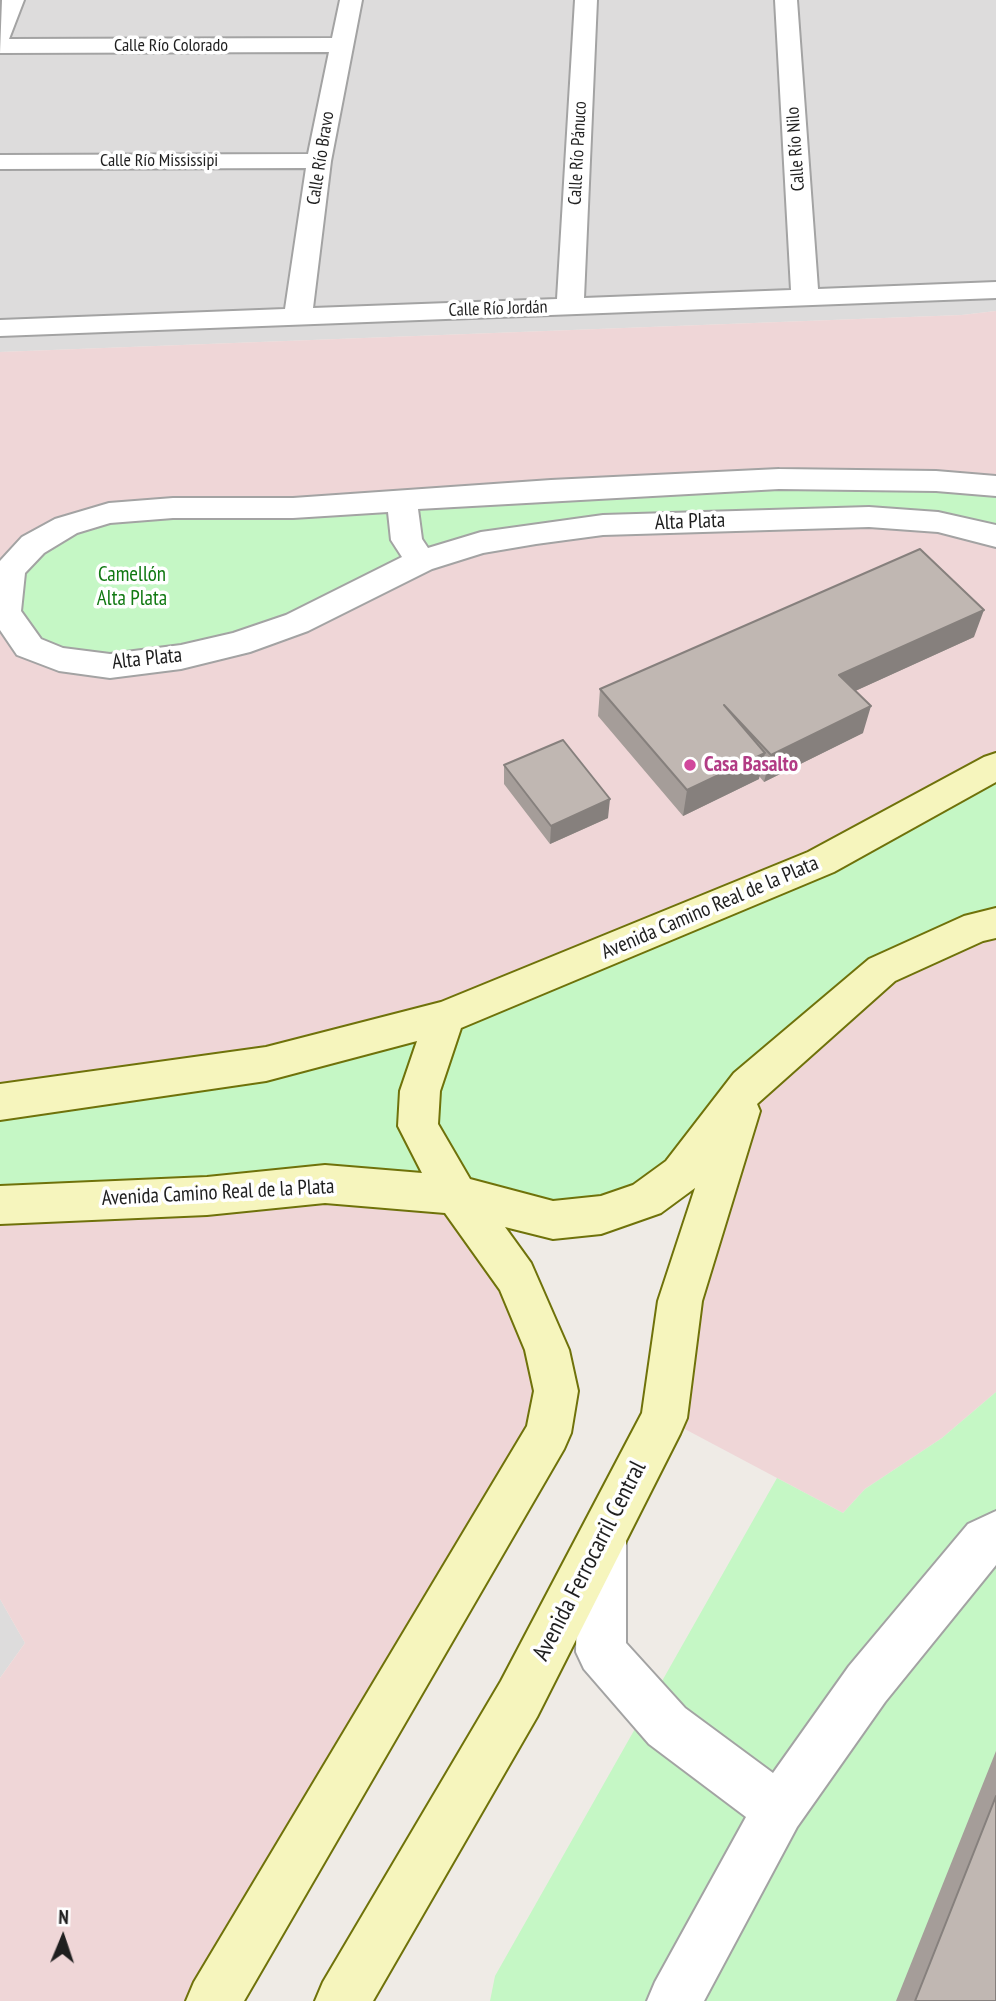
<!DOCTYPE html>
<html>
<head>
<meta charset="utf-8">
<style>
	body { margin:0 }
	#map { position:relative; width:996px; height:2001px; overflow:hidden; background:#efebe6; font-family:"PT Sans Narrow",sans-serif }
	canvas { display:block }
	.north { position:absolute; left:28px; top:1903px; width:70px; height:70px; -webkit-text-stroke:5px #fff; paint-order:stroke; rotate:2deg; font-size:19px; font-weight:700; line-height:28px; text-align:center; color:#1f1f1f }
	.north::after { content:''; display:block; margin:auto; width:24px; height:32px; background:#1f1f1f; clip-path:polygon(50% 0,100% 100%,50% 72%,0 100%) }
</style>
</head>
<body>
<div id="map">
<canvas width="996" height="2001"></canvas>
<div class="north">N</div>
</div>
<script>
const c = document.querySelector('canvas').getContext('2d');
c.lineJoin = 'round';
function paint(path, color) { c.fillStyle = color; c.fill(path, 'evenodd'); }
const shape = rows => new Path2D(rows.map(r => 'M' + r).join(''));
function stroke(path, color, width, dash) { c.strokeStyle = color; c.lineWidth = width; c.lineCap = dash ? 'butt' : 'round'; c.setLineDash(dash || []); c.stroke(path); }
function write(font, color, halo, rows, align = 'center') {
  c.font = font + ' "PT Sans Narrow",sans-serif'; c.lineWidth = 7; c.setLineDash([]); c.textBaseline = 'middle'; c.strokeStyle = halo; c.fillStyle = color; for (const [text, x, y, turn = 0] of rows) {
    c.save(); c.translate(x, y); c.rotate((+turn || 0) * Math.PI / 180); c.textAlign = isNaN(turn) ? turn : align; if (halo) c.strokeText(text, 0, 0); c.fillText(text, 0, 0); c.restore();
  }
}
paint(shape([
	[0,0,996,0,996,311,962,315,0,352],
	[0,1599,25,1643,0,1678]
]), '#dddcdc');
paint(shape([
	[996,311,996,766,821,862,445,1017,0,1102,0,352,962,315],
	[996,923,996,1392,942,1438,865,1489,843,1513,664,1418,748,1085,882,970],
	[456,1195,516,1277,548,1433,213,2001,0,2001,0,1678,25,1643,0,1599,0,1205]
]), '#efd6d7');
paint(shape([
	[996,486,996,536,869,517,481,543,297,623,110,666,29,647,10,570,66,526,551,490],
	[996,766,996,923,882,970,681,1174,601,1215,456,1195,0,1205,0,1102,445,1017,821,862],
	[996,1392,996,2001,490,2001,495,1976,777,1478,843,1513,865,1489,942,1438]
]), '#c5f7c5');
const street = shape([
	[2,0,24,0,9,39,332,38,340,0,362,0,331,161,313,308,557,299,575,0,597,0,584,298,791,290,775,0,797,0,818,289,996,282,996,298,0,336,0,320,285,309,306,168,0,169,0,155,308,154,329,52,0,53,2,0],
	[779,469,936,471,996,476,996,496,936,491,779,489,418,509,422,539,428,548,481,532,603,515,869,507,938,512,996,525,996,547,938,532,869,527,603,535,536,544,483,553,432,569,308,631,250,652,181,669,110,678,59,671,17,655,0,630,0,561,22,537,55,519,109,503,173,498,293,498,551,480,779,469],
	[388,512,391,540,402,557,286,615,233,633,181,645,110,654,63,648,41,639,21,611,25,573,44,553,77,533,110,523,173,518,293,518,388,512],
	[996,1511,996,1565,885,1702,797,1827,704,2001,647,2001,655,1982,746,1817,649,1744,584,1669,576,1652,578,1541,585,1524,602,1517,619,1524,626,1541,626,1643,685,1708,773,1773,849,1666,968,1524,996,1511]
]);
const secondary = shape([
	[996,753,996,782,834,872,461,1028,440,1091,438,1124,470,1179,553,1201,601,1196,633,1185,666,1161,734,1073,869,959,964,916,996,908,996,938,983,941,895,981,757,1104,760,1111,702,1301,687,1418,680,1434,537,1717,373,2001,315,2001,323,1982,501,1681,642,1413,658,1301,695,1188,661,1213,601,1234,553,1239,505,1227,531,1263,569,1350,578,1391,571,1433,564,1449,244,2001,186,2001,194,1982,527,1426,534,1391,525,1350,500,1290,445,1213,325,1203,207,1215,0,1224,0,1186,207,1177,325,1165,422,1173,398,1126,400,1091,417,1041,266,1081,0,1120,0,1084,266,1047,441,1002,808,852,984,757,996,753]
]);
stroke(street, '#a3a3a3', 4);
stroke(secondary, '#6f720a', 4);
paint(street, '#fff');
paint(secondary, '#f6f5bd');
paint(shape([
	[974,637,855,691,863,733,764,782,759,776,759,779,683,816,598,716,600,689],
	[504,765,608,818,550,844,504,784],
	[996,1751,996,2001,896,2001]
]), '#a59d99');
paint(shape([
	[984,610,974,637,831,702,839,675],
	[871,706,863,733,764,782,771,755],
	[765,753,759,779,683,816,687,790],
	[610,799,608,818,550,844,551,826]
]), '#86807d');
const building = shape([
	[920,549,984,610,839,675,871,706,771,755,724,705,765,753,687,790,600,689,920,549],
	[563,740,610,799,551,826,504,765,563,740],
	[996,1796,996,2001,915,2001,996,1796]
]);
paint(building, '#c0b7b2');
stroke(building, '#86807d', 2);
for (const [x, y, r, color] of [
	[690,765,7,"#d1479c"]
]) { const dot = new Path2D(); dot.arc(x, y, r, 0, 2 * Math.PI); c.fillStyle = color; c.fill(dot); stroke(dot, '#fff', 2.5); }
write('18px', '#1f1f1f', '#fff', [
	["Calle Río Colorado",171,46],
	["Calle Río Nilo",796,149,-94],
	["Calle Río Pánuco",578,153,-87],
	["Calle Río Bravo",321,158,-81],
	["Calle Río Mississipi",159,161],
	["Calle Río Jordán",498,309,-2]
]);
write('21px', '#1f1f1f', '#fff', [
	["Alta Plata",690,522,-2],
	["Alta Plata",147,659,-6],
	["Avenida Camino Real de la Plata",710,908,-23],
	["Avenida Camino Real de la Plata",218,1193,-3]
]);
write('21px', '#117912', '#fff', [
	["Camellón",132,575],
	["Alta Plata",132,599]
]);
write('bold 21px', '#b23c85', '#fff', [
	["Casa Basalto",704,765]
], 'left');
write('24px', '#1f1f1f', '#fff', [
	["Avenida Ferrocarril Central",590,1561,-63]
]);
</script>
</body>
</html>
